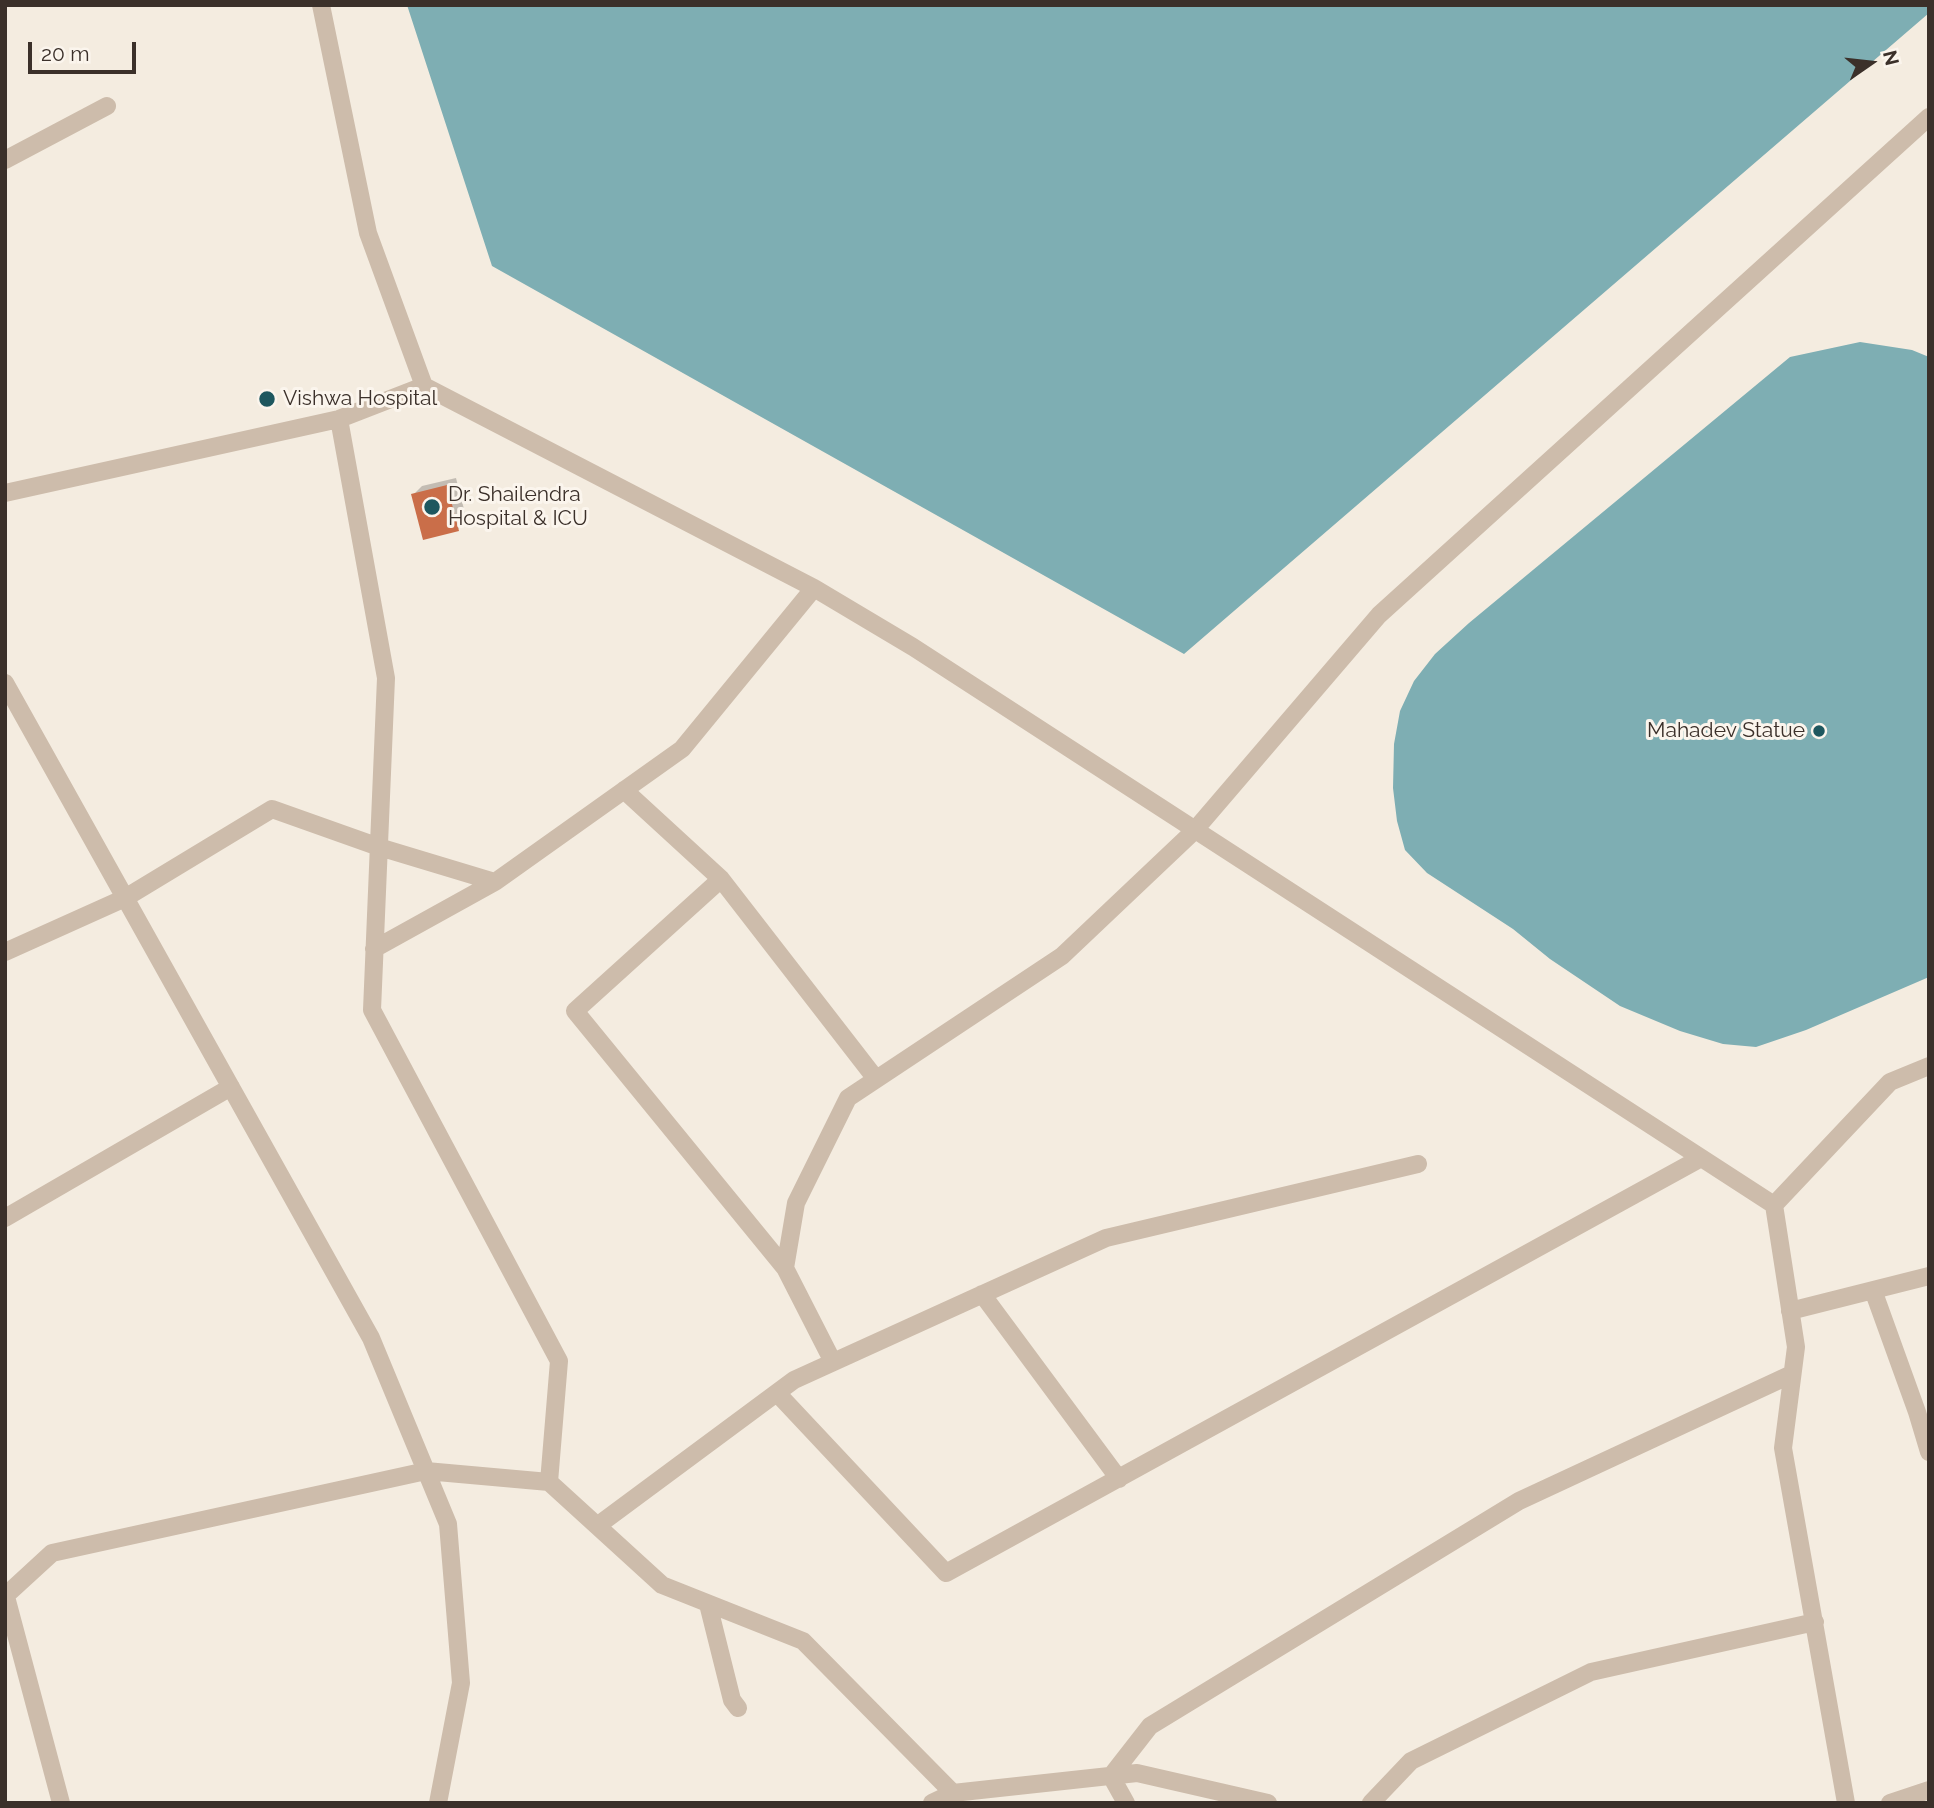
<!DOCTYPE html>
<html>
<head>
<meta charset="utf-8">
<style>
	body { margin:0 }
	#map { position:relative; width:1934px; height:1808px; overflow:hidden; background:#f4ece0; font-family:Raleway,sans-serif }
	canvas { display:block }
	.frame { position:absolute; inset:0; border:7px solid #3b302a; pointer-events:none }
	.north { position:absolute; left:1836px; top:28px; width:70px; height:70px; -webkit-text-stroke:5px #fbf5ed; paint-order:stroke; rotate:76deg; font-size:19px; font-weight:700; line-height:28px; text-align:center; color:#3b302a }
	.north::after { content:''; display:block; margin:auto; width:24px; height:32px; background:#3b302a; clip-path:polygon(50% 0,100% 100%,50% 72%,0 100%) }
	.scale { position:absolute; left:28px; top:42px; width:108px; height:32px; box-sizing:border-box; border:4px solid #3b302a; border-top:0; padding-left:9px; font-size:21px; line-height:24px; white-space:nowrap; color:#3b302a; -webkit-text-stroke:5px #fbf5ed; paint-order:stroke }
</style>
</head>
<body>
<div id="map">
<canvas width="1934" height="1808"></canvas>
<div class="frame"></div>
<div class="north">N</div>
<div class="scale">20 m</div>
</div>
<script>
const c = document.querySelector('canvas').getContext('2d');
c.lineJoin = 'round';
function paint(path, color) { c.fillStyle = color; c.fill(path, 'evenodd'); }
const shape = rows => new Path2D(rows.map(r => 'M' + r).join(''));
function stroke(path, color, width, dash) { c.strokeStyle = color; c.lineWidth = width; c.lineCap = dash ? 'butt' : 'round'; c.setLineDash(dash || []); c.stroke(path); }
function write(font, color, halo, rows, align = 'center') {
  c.font = font + ' Raleway,sans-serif'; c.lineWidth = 6; c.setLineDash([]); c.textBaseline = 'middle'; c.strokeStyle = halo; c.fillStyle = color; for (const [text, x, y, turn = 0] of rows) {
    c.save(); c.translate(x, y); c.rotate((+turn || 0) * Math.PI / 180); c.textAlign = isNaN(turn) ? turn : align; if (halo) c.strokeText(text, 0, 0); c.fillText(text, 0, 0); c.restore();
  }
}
paint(shape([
	[407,5,1929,5,1929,13,1184,654,492,266],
	[1860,342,1912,350,1929,357,1929,977,1806,1030,1756,1047,1723,1044,1680,1031,1620,1006,1550,959,1513,929,1427,873,1405,850,1397,821,1393,788,1394,744,1400,711,1414,681,1435,654,1469,623,1790,357]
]), '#7eaeb3');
paint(shape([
	[456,478,467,521,458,529,413,495,422,486]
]), '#0003');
paint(shape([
	[447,485,459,531,423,540,411,494]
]), '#ca6e49');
stroke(shape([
	[321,5,368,233,424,386,814,588,913,647,1774,1205,1796,1347,1783,1448,1846,1803],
	[5,160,107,106],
	[339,419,386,678,372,1010,559,1361,549,1482],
	[5,493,339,419,424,386],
	[5,683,371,1338,448,1524,461,1683,438,1803],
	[624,790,721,879,876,1079],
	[721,879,575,1011,785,1268],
	[374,949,495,882],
	[5,952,125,898,272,809,379,847,495,882,682,749,814,588],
	[1774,1205,1890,1082,1929,1066],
	[5,1218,231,1087],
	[1873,1290,1917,1412,1929,1452],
	[982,1294,1119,1479],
	[1790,1311,1929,1276],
	[833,1362,785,1268,796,1203,848,1098,1062,956,1194,831,1379,615,1929,117],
	[777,1393,946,1573,1701,1158],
	[597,1526,794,1380,1106,1238,1418,1164],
	[5,1593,61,1803],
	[5,1596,52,1553,426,1471,549,1482,662,1585,803,1641,953,1793],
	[708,1604,732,1700,738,1708],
	[932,1803,953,1793,1137,1773,1268,1803],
	[1126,1803,1111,1776,1150,1726,1519,1501,1792,1374],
	[1371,1803,1411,1761,1591,1672,1815,1622],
	[1890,1803,1929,1790]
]), '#cdbcab', 18);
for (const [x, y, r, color] of [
	[267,399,9,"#1e575f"],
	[432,507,9,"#1e575f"],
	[1819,731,7,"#1e575f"]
]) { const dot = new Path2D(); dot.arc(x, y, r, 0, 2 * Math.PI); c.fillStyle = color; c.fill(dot); stroke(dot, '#fbf5ed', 2.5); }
write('21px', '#3b302a', '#fbf5ed', [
	["Vishwa Hospital",283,399],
	["Dr. Shailendra",448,495],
	["Hospital & ICU",448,519],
	["Mahadev Statue",1805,731,"right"]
], 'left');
</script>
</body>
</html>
